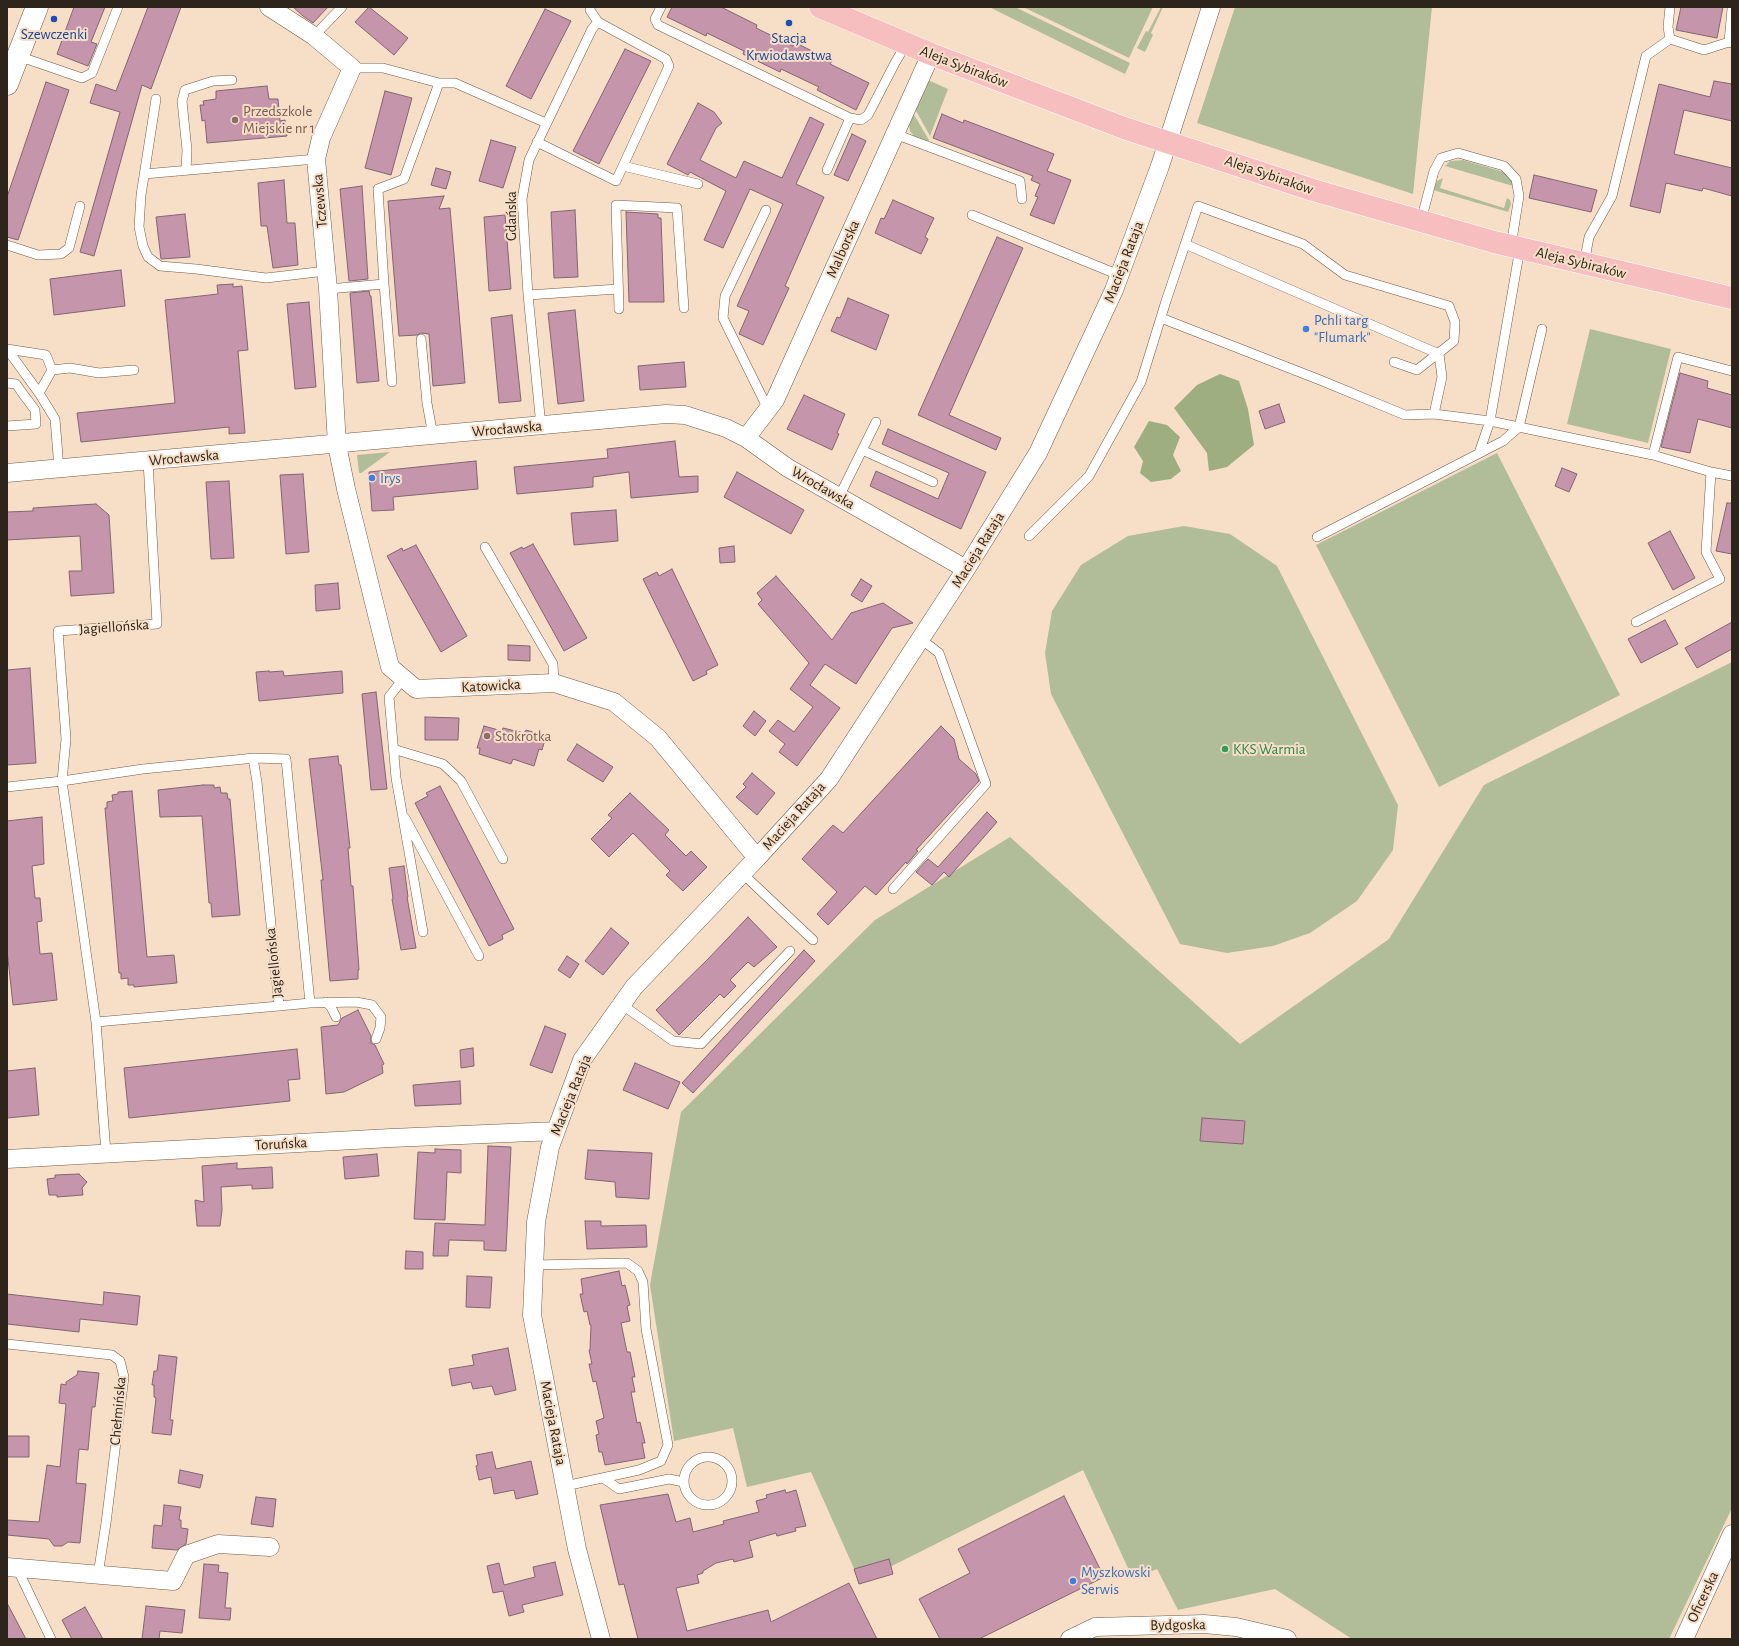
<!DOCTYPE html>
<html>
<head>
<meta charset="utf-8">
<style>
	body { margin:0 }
	#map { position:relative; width:1739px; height:1646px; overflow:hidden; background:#f7dec7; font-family:"Alegreya Sans",sans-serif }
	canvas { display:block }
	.frame { position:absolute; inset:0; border:8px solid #2d241b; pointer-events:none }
</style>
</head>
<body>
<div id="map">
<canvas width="1739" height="1646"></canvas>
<div class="frame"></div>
</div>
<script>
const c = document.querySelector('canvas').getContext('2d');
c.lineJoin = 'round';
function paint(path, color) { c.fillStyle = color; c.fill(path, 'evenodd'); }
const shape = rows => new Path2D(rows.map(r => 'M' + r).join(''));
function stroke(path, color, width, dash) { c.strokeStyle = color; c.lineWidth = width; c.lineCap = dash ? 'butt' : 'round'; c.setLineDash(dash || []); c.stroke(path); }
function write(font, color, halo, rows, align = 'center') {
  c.font = font + ' "Alegreya Sans",sans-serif'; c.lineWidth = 4; c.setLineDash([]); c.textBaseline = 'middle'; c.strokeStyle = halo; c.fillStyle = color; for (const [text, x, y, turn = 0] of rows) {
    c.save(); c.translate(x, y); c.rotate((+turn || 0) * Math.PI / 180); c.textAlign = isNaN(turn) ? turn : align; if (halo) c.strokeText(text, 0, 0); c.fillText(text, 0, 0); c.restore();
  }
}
paint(shape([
	[989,7,1015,7,1130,63,1125,74],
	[1023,7,1153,7,1129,58],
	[1161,7,1163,7,1151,33,1153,35,1145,52,1137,48,1146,31,1148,32],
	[1235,7,1432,7,1413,194,1197,123],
	[928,80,948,89,930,136,915,109],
	[913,113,929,140,928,141,914,136,910,131,909,124],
	[1463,160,1507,173,1512,180,1513,186,1445,166,1450,161],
	[1443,178,1440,188,1504,208,1507,198,1510,200,1511,204,1508,212,1433,190,1437,181],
	[1590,329,1671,349,1648,443,1567,424],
	[390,452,361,473,359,473,357,455],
	[1497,453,1620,695,1439,787,1316,545],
	[1184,526,1230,534,1277,566,1398,805,1393,850,1357,901,1310,933,1273,946,1227,953,1180,944,1051,694,1045,653,1052,611,1081,565,1128,536],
	[1732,662,1732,1508,1669,1639,1352,1639,1275,1589,1178,1610,1157,1569,1133,1579,1083,1470,860,1582,811,1472,747,1487,733,1428,674,1441,650,1285,681,1112,875,920,1010,837,1240,1044,1389,939,1484,785]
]), '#b1bd99');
paint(shape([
	[1220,374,1239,381,1248,409,1254,445,1227,467,1209,471,1207,453,1174,408,1197,385],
	[1149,421,1167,425,1180,437,1173,455,1181,471,1171,479,1151,482,1140,473,1143,461,1134,447]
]), '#9fae81');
const building = shape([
	[74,7,105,7,91,42,97,44,88,66,57,54,74,7],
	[148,7,181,7,151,89,142,85,94,256,80,252,120,112,90,103,96,84,116,91,148,7],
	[293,7,328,7,313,23,303,16,293,7],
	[369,7,408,38,394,55,355,22,369,7],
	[672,7,721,7,757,25,756,28,793,46,794,42,832,61,830,64,869,83,856,110,817,90,819,87,781,69,780,72,743,54,744,51,707,33,706,36,667,17,672,7],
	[1681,7,1723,7,1717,38,1676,30,1681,7],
	[545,9,571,21,531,99,506,86,545,9],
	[625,49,651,61,599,164,573,151,625,49],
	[1714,81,1732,84,1732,121,1684,110,1674,154,1732,168,1732,196,1703,188,1702,191,1666,183,1660,213,1630,206,1659,84,1710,97,1714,81],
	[46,82,69,90,18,240,7,237,7,197,46,82],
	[267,86,269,99,278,99,280,121,285,120,287,136,207,143,205,120,202,121,200,105,204,105,203,101,216,99,216,91,267,86],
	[385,91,412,98,391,175,365,168,385,91],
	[698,103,714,112,722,123,716,128,700,160,736,178,744,161,782,178,810,117,824,124,796,184,824,197,785,286,789,288,763,345,739,334,749,311,737,306,783,204,750,189,723,248,704,240,726,191,690,172,688,175,667,164,698,103],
	[942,114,963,123,964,120,1054,154,1047,171,1071,180,1054,224,1030,215,1038,197,1035,196,1040,184,1031,180,1033,176,933,138,942,114],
	[852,134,866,141,848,181,834,175,852,134],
	[491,140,516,147,503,188,479,181,491,140],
	[436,168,451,172,446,189,431,185,436,168],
	[1534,175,1597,190,1591,212,1529,198,1534,175],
	[284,180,287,223,295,223,298,265,273,268,267,226,261,226,258,183,284,180],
	[362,186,368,279,349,281,340,189,362,186],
	[444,196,439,209,450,208,465,383,433,386,429,334,421,333,417,335,399,336,388,201,444,196],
	[893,200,934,218,925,237,928,239,921,254,875,233,881,218,884,219,893,200],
	[575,210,578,277,554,278,551,212,575,210],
	[626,212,658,214,658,218,661,218,664,302,629,302,626,212],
	[185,214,190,257,161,259,156,217,185,214],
	[505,215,511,289,489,291,484,217,505,215],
	[997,237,1023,248,949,415,1001,438,996,450,918,415,997,237],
	[121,270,125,306,54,315,50,279,121,270],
	[233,284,233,287,242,286,248,350,238,351,245,433,229,434,229,427,81,442,77,413,175,403,165,300,218,294,217,285,233,284],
	[369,291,370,296,371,296,379,381,357,383,350,293,369,291],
	[848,298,889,315,876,350,831,331,837,317,840,318,848,298],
	[309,302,316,387,295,389,287,304,309,302],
	[575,310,584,401,558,404,548,313,575,310],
	[512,315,521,401,499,403,491,318,512,315],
	[684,362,686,387,640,390,638,366,684,362],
	[1680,373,1708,381,1707,388,1732,395,1732,428,1698,419,1690,453,1661,447,1680,373],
	[804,395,845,414,837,433,839,434,832,450,787,429,804,395],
	[1279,404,1285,422,1265,429,1259,411,1279,404],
	[888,429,986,472,961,529,870,486,876,471,938,499,949,473,882,444,888,429],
	[675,441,679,477,698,476,698,492,631,498,629,472,593,477,593,487,517,494,514,467,608,458,607,449,675,441],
	[476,461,478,489,393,497,394,510,372,511,369,472,476,461],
	[1562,468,1577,474,1569,492,1555,486,1562,468],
	[737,472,804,510,791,534,724,497,737,472],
	[303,474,309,552,286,554,280,475,303,474],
	[229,481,234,558,211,559,206,482,229,481],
	[1727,503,1732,503,1732,554,1716,551,1727,503],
	[96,504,109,515,114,593,71,596,69,571,82,571,80,536,7,540,7,512,33,511,33,508,96,504],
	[616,510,618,541,574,545,571,513,616,510],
	[1670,531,1695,578,1673,590,1648,543,1670,531],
	[533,544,587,638,564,651,510,553,522,547,523,549,533,544],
	[416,545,467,636,441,652,387,556,402,548,403,551,416,545],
	[734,546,735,562,720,563,719,548,734,546],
	[672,569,718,665,706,671,707,674,693,681,643,579,657,572,659,576,672,569],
	[776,576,832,640,851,613,883,603,913,623,892,628,856,684,825,664,810,685,840,708,797,766,779,752,785,744,769,731,778,720,794,732,813,707,790,689,809,663,758,604,762,600,757,593,776,576],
	[861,579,872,586,862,602,851,595,861,579],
	[338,583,340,609,316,611,315,585,338,583],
	[1665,620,1678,644,1641,663,1628,639,1665,620],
	[1732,622,1732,649,1697,668,1685,648,1732,622],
	[508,645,530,646,530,661,508,660,508,645],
	[30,668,36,763,7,765,7,670,30,668],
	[269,671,269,672,283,671,284,676,342,671,343,693,259,701,256,672,269,671],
	[376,692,387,789,371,790,362,694,376,692],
	[754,711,766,721,755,736,743,726,754,711],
	[425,717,459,718,458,740,425,740,425,717],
	[484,726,502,731,503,728,524,733,526,730,546,736,542,750,539,749,534,766,513,759,511,764,479,754,480,748,477,748,484,726],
	[941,726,954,739,959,759,976,774,979,781,916,850,918,851,907,864,906,862,876,895,865,886,828,925,817,914,837,892,802,859,833,825,843,833,941,726],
	[577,744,613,767,603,782,567,760,577,744],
	[338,756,339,765,341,765,350,848,348,848,351,886,353,886,359,970,358,970,358,979,330,981,322,893,321,880,323,880,309,759,338,756],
	[752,773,775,793,757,815,736,797,746,787,743,784,752,773],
	[203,785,214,785,214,788,220,787,221,793,227,793,228,799,230,799,240,915,212,917,211,903,209,903,202,816,160,817,158,790,203,785],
	[440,786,514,929,502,935,503,939,489,946,415,803,428,796,426,793,440,786],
	[132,791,147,957,174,955,177,983,134,987,134,985,128,985,128,978,121,979,121,973,119,973,105,808,107,808,107,802,113,801,112,795,118,794,118,792,132,791],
	[630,793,669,830,665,835,686,856,691,851,707,867,683,891,666,875,670,871,633,833,609,857,591,839,612,818,608,815,630,793],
	[987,812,997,822,949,877,944,872,932,885,916,872,928,859,938,867,987,812],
	[42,817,44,864,32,866,35,898,40,898,42,921,37,922,40,954,52,953,57,1000,13,1005,7,950,7,821,42,817],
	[404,866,408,897,407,897,416,948,401,950,392,899,393,899,389,868,404,866],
	[748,917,777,947,754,967,748,962,730,980,736,986,724,998,720,994,679,1035,656,1010,708,959,748,917],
	[611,928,629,943,603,975,585,961,611,928],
	[804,950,815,961,693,1093,682,1083,804,950],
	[567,956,579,964,570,978,558,970,567,956],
	[358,1010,371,1036,371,1043,375,1045,384,1064,382,1065,383,1073,344,1092,326,1094,321,1027,338,1025,342,1018,358,1010],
	[545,1026,566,1034,552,1073,530,1065,545,1026],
	[473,1048,474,1066,461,1068,460,1050,473,1048],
	[297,1049,300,1079,288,1080,290,1101,129,1118,124,1068,297,1049],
	[635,1063,680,1082,668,1109,623,1090,635,1063],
	[35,1068,39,1115,7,1118,7,1071,35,1068],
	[460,1081,461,1104,415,1106,413,1085,460,1081],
	[1202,1118,1245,1121,1243,1144,1200,1141,1202,1118],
	[488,1146,511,1147,506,1251,484,1250,484,1241,449,1240,448,1256,433,1256,435,1223,485,1225,488,1146],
	[435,1149,461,1150,461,1173,447,1172,445,1220,414,1219,418,1152,435,1153,435,1149],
	[588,1150,652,1153,649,1199,616,1197,615,1182,585,1179,588,1150],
	[377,1154,379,1176,345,1179,343,1157,377,1154],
	[237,1163,237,1169,272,1167,273,1188,252,1189,252,1185,221,1187,222,1210,220,1226,197,1226,195,1200,204,1202,202,1166,237,1163],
	[79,1174,87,1182,82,1188,83,1195,57,1197,57,1195,49,1195,47,1179,55,1178,55,1175,79,1174],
	[585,1221,601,1221,601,1226,646,1225,647,1247,587,1249,585,1221],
	[406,1251,423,1252,423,1269,405,1269,406,1251],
	[619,1271,622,1286,625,1285,630,1305,627,1306,630,1321,621,1323,627,1352,630,1352,635,1377,632,1377,635,1392,631,1392,637,1423,640,1422,645,1443,642,1443,645,1458,605,1465,602,1452,599,1452,596,1435,599,1434,596,1421,604,1418,596,1381,593,1382,589,1364,592,1364,589,1350,590,1350,591,1325,590,1325,587,1311,584,1312,580,1294,583,1294,581,1279,619,1271],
	[467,1276,492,1277,490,1308,466,1307,467,1276],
	[104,1292,140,1296,137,1325,80,1319,79,1332,7,1324,7,1294,103,1305,104,1292],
	[508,1348,516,1390,495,1395,492,1386,473,1389,471,1382,452,1386,449,1369,474,1365,472,1355,508,1348],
	[159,1355,177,1357,170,1420,173,1420,171,1435,152,1433,156,1398,154,1397,154,1385,152,1385,154,1371,157,1371,159,1355],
	[78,1371,99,1373,95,1407,92,1407,88,1450,79,1449,76,1483,86,1484,80,1543,68,1542,62,1546,54,1546,49,1539,7,1535,7,1520,39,1522,47,1465,60,1467,66,1404,59,1403,61,1384,66,1385,66,1382,77,1375,78,1371],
	[7,1436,29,1436,29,1457,7,1457,7,1436],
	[492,1452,496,1469,531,1461,538,1494,516,1499,514,1490,494,1494,491,1477,479,1480,476,1466,478,1465,476,1455,492,1452],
	[180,1470,203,1475,200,1488,178,1483,180,1470],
	[785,1490,786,1493,796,1490,806,1526,795,1528,796,1531,777,1536,776,1533,749,1541,753,1557,734,1562,733,1559,716,1563,703,1571,703,1573,697,1575,699,1583,676,1588,687,1631,768,1610,771,1622,849,1583,877,1639,638,1639,624,1584,619,1585,600,1505,668,1494,676,1522,690,1518,693,1532,724,1524,723,1521,759,1512,756,1501,767,1498,766,1495,785,1490],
	[1064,1496,1104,1577,979,1639,940,1639,919,1599,970,1573,958,1549,1064,1496],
	[256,1497,276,1499,273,1527,251,1524,256,1497],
	[164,1505,181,1507,179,1520,181,1520,181,1528,188,1529,186,1544,177,1550,152,1548,154,1525,162,1526,164,1505],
	[889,1559,893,1574,859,1584,854,1569,889,1559],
	[555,1562,563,1595,522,1605,524,1612,509,1616,503,1591,493,1593,487,1566,499,1563,504,1585,535,1577,533,1567,555,1562],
	[204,1564,219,1565,218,1572,228,1573,225,1608,231,1608,230,1620,199,1618,204,1564],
	[7,1603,26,1639,7,1639,7,1603],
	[146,1606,185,1610,182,1633,160,1631,159,1639,142,1639,146,1606],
	[85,1607,103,1639,72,1639,62,1620,85,1607]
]);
paint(building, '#c595ac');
stroke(building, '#826572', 1);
const lane = shape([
	[661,7,655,19,658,25,850,118,827,170],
	[1670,7,1668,27,1670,39],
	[314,36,342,7],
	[1729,42,1732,9],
	[18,56,82,78,92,73,118,7],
	[352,68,383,68,439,83,455,83,546,123],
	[156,99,141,195,139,227,143,246,148,257,160,266,196,269,266,278,326,271],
	[850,118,861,120,868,115,895,63,906,44],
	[895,134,1020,181,1022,199],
	[537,142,616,181,669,66,666,59,598,22,590,10],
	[623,166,698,184],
	[186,170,187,150,182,101,185,90,213,81,232,80],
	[144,174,316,159],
	[766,210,725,296,723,318,768,409],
	[972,215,1119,275],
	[1421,221,1434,171,1441,158,1458,153,1504,166,1516,179,1519,196,1511,246],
	[7,245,38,255,61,254,69,248,80,206],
	[1520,248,1490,421,1653,455,1711,472,1732,476],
	[1584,264,1589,237,1612,196,1646,56,1670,39,1704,50,1729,42,1732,43],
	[328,289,384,284],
	[528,295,618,289],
	[619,309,616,205,677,208,684,308],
	[1161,318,1320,380,1405,415,1434,414,1442,377,1439,354,1185,244],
	[421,339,427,403,433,436],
	[7,349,39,393,55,419,59,468],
	[7,349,46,355,52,370],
	[392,382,384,284,378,189,404,179,439,83],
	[7,383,16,384,23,394,35,410,36,424,7,426],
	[39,393,52,370,70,368,99,373,134,370],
	[1434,414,1490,421,1479,453],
	[541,426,528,295,522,199,529,160,592,29,598,22],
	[862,450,933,482],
	[1653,455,1678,357,1732,371],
	[839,497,876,422],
	[1029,536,1089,476,1141,382,1166,301,1198,206,1303,244,1345,275,1449,306,1455,322,1454,341,1417,370,1394,362],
	[1317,537,1503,441,1519,427,1542,329],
	[485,547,553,664,554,683],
	[1636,622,1720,579,1706,552,1711,472],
	[403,679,389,697,396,778,423,932],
	[393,749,443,764,461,781,503,859],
	[253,758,257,782,279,1006,96,1022,62,781,143,769,245,759,253,758,286,759,310,1003,279,1006],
	[7,787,62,781,66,739,58,631,157,624,148,461],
	[405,818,479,956],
	[742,873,813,940],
	[893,889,986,784,939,653,921,639],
	[326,1002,331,1007,336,1017],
	[310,1003,356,1002,372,1005,381,1017,380,1028,376,1039],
	[621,1004,673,1041,701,1044,790,951],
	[96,1022,106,1153],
	[534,1265,627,1263,638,1271,643,1282,646,1329,668,1445,661,1461,639,1470,565,1486],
	[7,1344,112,1355,120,1361,124,1377,106,1523,98,1575],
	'684 1481a24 24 0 1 1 48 0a24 24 0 1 1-48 0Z',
	[603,1478,619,1489,669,1479,684,1482],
	[17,1568,51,1639]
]);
const street = shape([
	[269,7,314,36,352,68,321,138,316,159,328,289,337,445,346,489,390,667,416,689,554,683,614,702,658,738,757,858],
	[746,438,775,400,931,54],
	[7,473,666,414,685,415,726,428,746,438,788,468,966,569],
	[7,1159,391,1138,556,1131],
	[7,1567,173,1581,186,1555,218,1544,270,1547],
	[601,1639,577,1549,532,1315,536,1222,550,1147,582,1060,634,987,757,858,829,779,966,569,1038,453,1114,290,1160,166,1211,7],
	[1070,1639,1095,1627,1204,1624,1236,1627,1287,1639],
	[1684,1639,1732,1534]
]);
const secondary = shape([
	[7,84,37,7]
]);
const primary = shape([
	[820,7,931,54,1124,128,1313,190,1494,242,1732,298]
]);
stroke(lane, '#705b47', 10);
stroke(street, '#705b47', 19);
stroke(secondary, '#705b47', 23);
stroke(primary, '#fff', 23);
stroke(lane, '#fff', 9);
stroke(street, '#fff', 18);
stroke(secondary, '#fff', 22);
stroke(primary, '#f6bebf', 22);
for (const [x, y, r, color] of [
	[54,19,4,"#1a4fb4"],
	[789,23,4,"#1a4fb4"],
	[235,120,4,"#8d6e63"],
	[1306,329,4,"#3f7fe0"],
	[372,478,4,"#3f7fe0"],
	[487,736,4,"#8d6e63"],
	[1225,749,4,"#2e9e5b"],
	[1073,1581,4,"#3f7fe0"]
]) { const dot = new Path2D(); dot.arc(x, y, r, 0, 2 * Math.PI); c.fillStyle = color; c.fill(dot); stroke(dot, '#f7dec7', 1.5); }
write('15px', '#164399', '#f7dec7', [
	["Szewczenki",54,34],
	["Stacja",789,38],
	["Krwiodawstwa",789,55]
]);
write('15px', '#2d241b', '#f7dec7', [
	["Aleja Sybiraków",964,67,21],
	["Aleja Sybiraków",1269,175,19],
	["Tczewska",320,201,-95],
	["Gdańska",511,216,-90],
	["Malborska",843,249,-66],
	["Macieja Rataja",1124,262,-69],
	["Aleja Sybiraków",1581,263,14],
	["Wrocławska",507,429,-5],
	["Wrocławska",184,458,-5],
	["Wrocławska",823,488,30],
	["Macieja Rataja",978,550,-58],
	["Jagiellońska",114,627,-4],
	["Katowicka",491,686,-3],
	["Macieja Rataja",794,816,-48],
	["Jagiellońska",274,963,-96],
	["Macieja Rataja",571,1095,-68],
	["Toruńska",281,1144,-3],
	["Chełmińska",118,1411,-85],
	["Macieja Rataja",553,1423,79],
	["Oficerska",1703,1597,-65],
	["Bydgoska",1178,1625,-1]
]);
write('15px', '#785e54', '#f7dec7', [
	["Przedszkole",243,111],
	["Miejskie nr 1",243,128],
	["Stokrotka",495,736]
], 'left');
write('15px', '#366cbe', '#f7dec7', [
	["Pchli targ",1314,320],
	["\"Flumark\"",1314,337],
	["Irys",380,478],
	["Myszkowski",1081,1572],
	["Serwis",1081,1589]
], 'left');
write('15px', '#27864d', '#f7dec7', [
	["KKS Warmia",1233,749]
], 'left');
</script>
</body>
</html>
